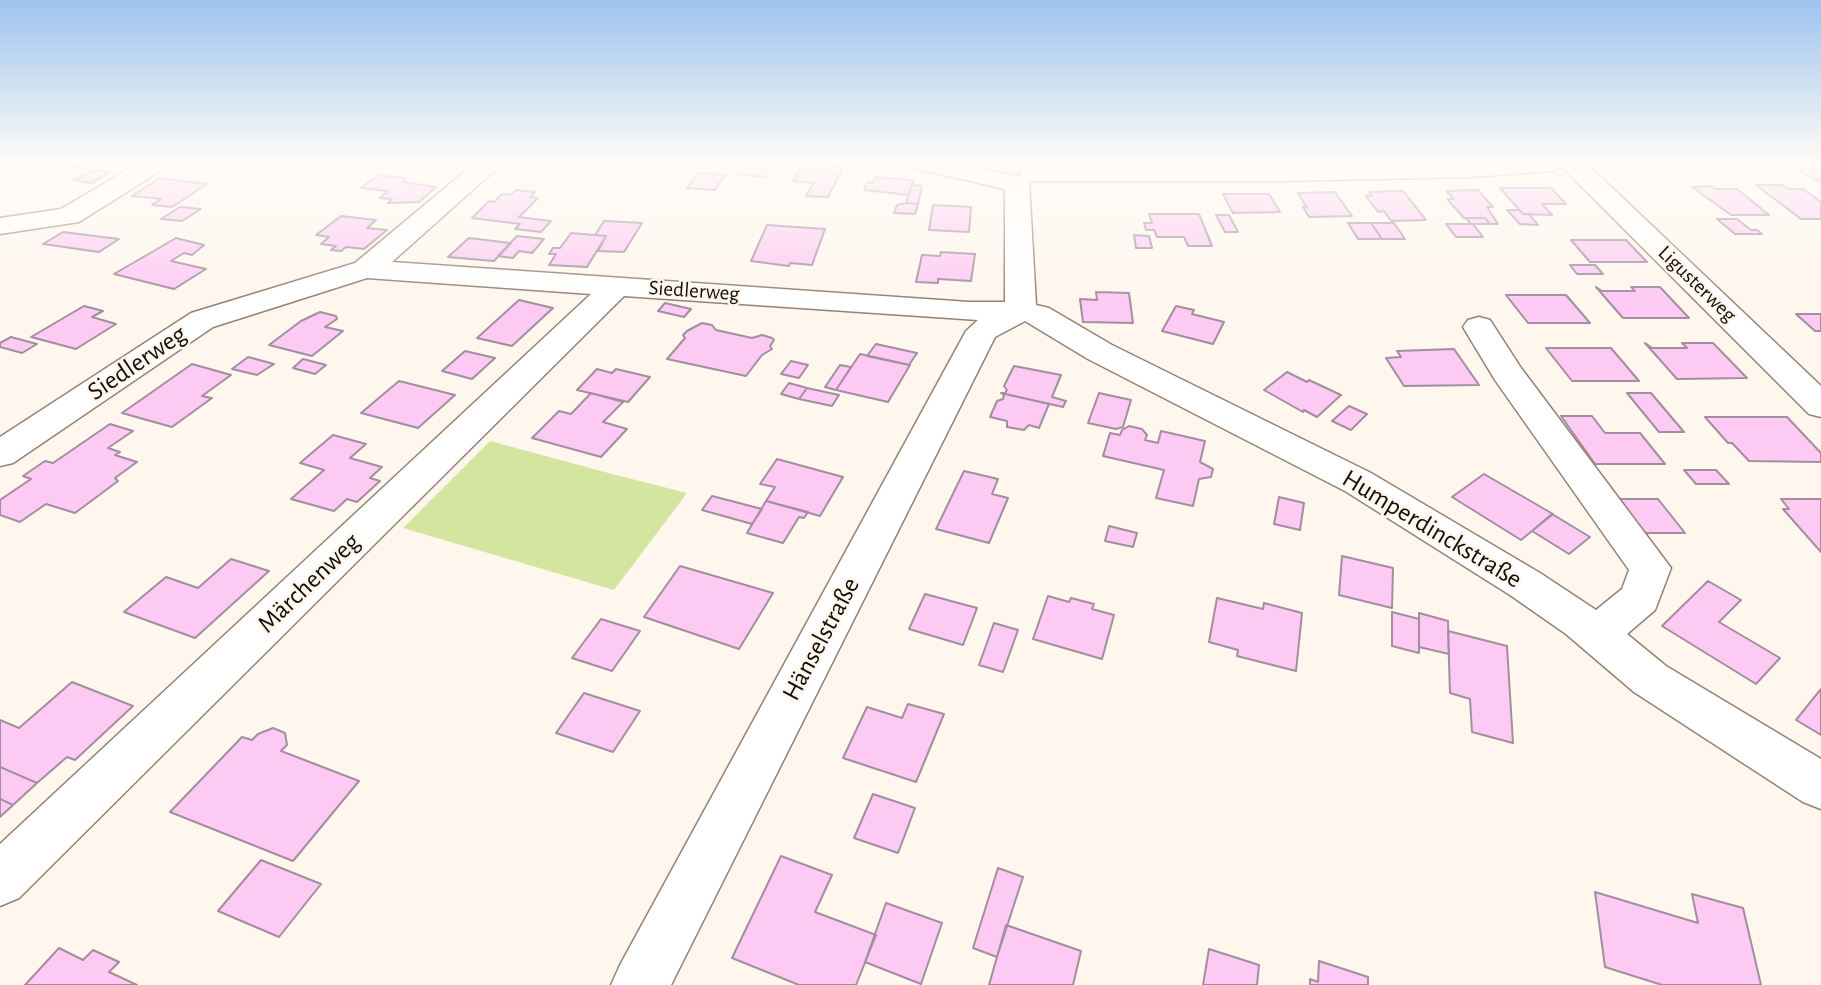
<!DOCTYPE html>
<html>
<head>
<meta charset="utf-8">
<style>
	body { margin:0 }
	canvas { display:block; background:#fff6ee }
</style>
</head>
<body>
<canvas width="1821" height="985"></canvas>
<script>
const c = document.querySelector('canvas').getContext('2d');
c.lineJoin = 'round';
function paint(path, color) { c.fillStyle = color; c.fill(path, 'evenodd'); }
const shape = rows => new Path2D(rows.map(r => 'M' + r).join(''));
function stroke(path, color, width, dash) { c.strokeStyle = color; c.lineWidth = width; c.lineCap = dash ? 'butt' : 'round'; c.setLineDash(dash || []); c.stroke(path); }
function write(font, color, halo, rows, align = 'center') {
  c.font = font + ' "Alegreya Sans",sans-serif'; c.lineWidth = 5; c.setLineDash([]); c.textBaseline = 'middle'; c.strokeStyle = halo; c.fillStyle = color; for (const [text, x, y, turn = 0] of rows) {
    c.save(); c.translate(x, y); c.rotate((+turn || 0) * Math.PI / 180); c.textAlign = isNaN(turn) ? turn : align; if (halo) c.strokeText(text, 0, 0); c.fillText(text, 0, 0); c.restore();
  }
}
paint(shape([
	[490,441,612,474,687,493,614,590,403,528]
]), '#d4e59f');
const building = shape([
	[72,163,127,163,120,167,92,163,84,168,66,166,72,163],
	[743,163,764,163,759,169,769,170,765,177,735,174,743,163],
	[819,163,830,163,828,166,843,168,828,197,806,196,813,183,793,181,802,164,817,166,819,163],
	[1782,163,1821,163,1821,180,1816,181,1792,165,1782,163],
	[95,170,110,172,92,183,73,180,95,170],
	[698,173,725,175,715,190,687,188,698,173],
	[378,175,406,178,402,182,436,187,419,202,388,203,392,199,380,198,388,191,361,188,378,175],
	[876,177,913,180,909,195,864,190,867,182,873,183,876,177],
	[160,178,207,184,172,207,152,205,161,199,132,196,160,178],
	[912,185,922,186,918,204,906,203,912,185],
	[1756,185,1783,185,1788,189,1803,189,1821,202,1821,219,1801,219,1756,185],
	[1711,186,1715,189,1737,189,1769,215,1731,215,1692,187,1711,186],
	[1500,188,1551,188,1566,204,1542,204,1552,215,1523,214,1500,188],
	[516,190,535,192,530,197,538,198,519,217,551,221,541,232,515,229,520,224,472,218,489,201,494,202,502,194,510,195,516,190],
	[1478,190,1493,207,1487,207,1498,224,1490,224,1485,218,1464,218,1447,199,1454,199,1446,191,1478,190],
	[1403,191,1426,220,1391,221,1384,211,1378,212,1366,196,1372,196,1369,192,1403,191],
	[1335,192,1352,216,1309,217,1303,207,1307,208,1298,193,1335,192],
	[1223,194,1269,194,1280,212,1233,213,1223,194],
	[906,203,918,204,915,214,894,213,897,205,906,203],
	[933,205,971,207,969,232,929,230,933,205],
	[180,207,201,209,182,221,161,219,180,207],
	[1507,210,1519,210,1523,214,1529,214,1538,225,1520,224,1507,210],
	[1149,214,1199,214,1212,246,1188,246,1184,237,1157,237,1154,230,1146,230,1144,223,1152,223,1149,214],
	[1216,215,1229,215,1238,232,1225,232,1216,215],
	[341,216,376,220,367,228,387,230,364,249,346,247,341,251,331,250,336,246,321,244,329,237,316,235,341,216],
	[1466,218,1485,218,1490,224,1471,224,1466,218],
	[1717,219,1737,219,1751,230,1757,230,1762,234,1735,234,1717,219],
	[604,221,605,221,642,223,624,252,598,251,606,236,595,235,604,221],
	[1348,223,1371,223,1382,239,1358,239,1348,223],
	[1371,223,1394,223,1405,239,1382,239,1371,223],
	[1446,224,1473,224,1483,237,1456,237,1446,224],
	[767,225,825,229,812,265,790,263,789,266,751,261,767,225],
	[63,232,119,239,99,252,43,244,63,232],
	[571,233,606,236,587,267,549,265,556,254,549,254,553,248,560,248,571,233],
	[1134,235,1149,236,1152,248,1136,248,1134,235],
	[517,236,544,239,532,253,519,251,513,258,498,256,517,236],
	[176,238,204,245,192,255,184,253,171,261,206,269,174,289,114,274,176,238],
	[469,238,510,243,511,243,494,261,448,257,469,238],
	[1571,240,1626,240,1647,262,1590,262,1571,240],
	[941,252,975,254,971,281,938,279,938,283,916,282,922,255,940,256,941,252],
	[1570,265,1595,265,1603,274,1577,274,1570,265],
	[1596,287,1602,291,1635,291,1631,287,1660,287,1689,318,1623,318,1596,287],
	[1096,292,1129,293,1133,323,1083,322,1080,299,1097,300,1096,292],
	[1506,295,1566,295,1590,323,1528,323,1506,295],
	[519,300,553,308,512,346,477,338,519,300],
	[665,303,691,309,684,317,658,311,665,303],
	[84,306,103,311,92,317,116,324,76,349,31,337,84,306],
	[1176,306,1194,310,1192,314,1224,322,1213,344,1162,331,1176,306],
	[320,312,336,316,337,319,325,327,343,331,312,356,269,345,301,321,320,312],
	[1796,314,1821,314,1821,331,1815,331,1796,314],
	[702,323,712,325,716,330,752,338,762,335,772,338,774,340,770,346,772,349,762,355,746,376,667,359,685,338,683,335,687,331,702,323],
	[11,337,37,344,22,353,0,347,0,343,11,337],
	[1645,343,1652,348,1687,348,1682,343,1713,343,1747,378,1677,379,1645,343],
	[876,344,917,353,909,365,867,356,876,344],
	[1546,348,1611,348,1639,381,1572,381,1546,348],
	[1454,349,1479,385,1404,386,1386,358,1401,357,1397,351,1454,349],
	[465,351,495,358,472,379,442,371,465,351],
	[860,354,910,365,888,402,836,390,860,354],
	[248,357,274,364,257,375,232,369,248,357],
	[303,359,326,365,315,374,293,368,303,359],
	[791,361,808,365,799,378,781,374,791,361],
	[192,364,231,375,202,396,212,398,172,427,122,413,192,364],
	[840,365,851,367,836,390,825,387,840,365],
	[1014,366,1061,375,1052,397,1066,401,1063,407,1001,393,1005,393,1007,390,1004,386,1014,366],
	[597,369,612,373,616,369,650,377,628,402,577,390,597,369],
	[1287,372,1307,382,1309,380,1341,395,1317,417,1304,410,1303,412,1264,390,1287,372],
	[399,381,455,395,418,428,361,413,399,381],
	[789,383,807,388,799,399,781,394,789,383],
	[807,388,839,395,832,406,799,399,807,388],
	[591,393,623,402,603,422,627,429,601,457,532,438,559,411,571,414,591,393],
	[1001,393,1049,404,1039,428,1029,425,1024,430,1007,427,1007,421,990,417,997,401,1003,399,1004,395,1001,393],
	[1099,393,1131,400,1123,427,1116,429,1088,423,1099,393],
	[1627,393,1651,393,1684,432,1659,432,1627,393],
	[1349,406,1367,414,1351,430,1332,421,1349,406],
	[1561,416,1592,416,1605,433,1640,433,1665,464,1595,464,1561,416],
	[1705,417,1787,417,1821,453,1821,462,1749,461,1732,443,1728,443,1705,417],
	[110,424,133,431,108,448,120,452,115,455,137,462,115,478,118,481,75,513,46,504,20,522,0,515,0,500,31,479,23,476,45,461,53,463,110,424],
	[1129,426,1142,429,1147,435,1145,440,1158,443,1161,431,1205,441,1200,462,1213,469,1211,477,1199,479,1193,506,1156,498,1164,470,1103,456,1110,433,1120,435,1122,430,1129,426],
	[333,435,366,444,350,458,382,467,370,478,380,481,357,502,347,499,334,511,291,499,324,470,300,463,333,435],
	[777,459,843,477,820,516,766,501,775,487,760,484,777,459],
	[1684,470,1716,470,1729,484,1696,484,1684,470],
	[964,471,998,479,992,494,1008,498,989,543,936,529,964,471],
	[1484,474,1553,514,1521,540,1452,497,1484,474],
	[712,496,762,509,752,524,702,510,712,496],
	[1279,497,1304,503,1300,530,1274,524,1279,497],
	[1618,499,1658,499,1685,533,1643,533,1618,499],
	[1781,499,1821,499,1821,552,1783,509,1789,509,1781,499],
	[766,501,808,512,804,518,799,517,783,543,747,533,766,501],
	[1552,514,1590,537,1569,554,1532,531,1552,514],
	[1109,526,1137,533,1133,547,1105,541,1109,526],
	[1342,556,1393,568,1392,608,1339,595,1342,556],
	[231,559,269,571,195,638,124,612,166,577,198,588,231,559],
	[680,566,773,593,739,649,644,617,680,566],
	[1708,581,1741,600,1719,622,1780,658,1756,684,1662,626,1708,581],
	[925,594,977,608,963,645,909,629,925,594],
	[1048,596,1069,602,1071,598,1094,604,1092,609,1114,615,1102,659,1033,639,1048,596],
	[1217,598,1263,609,1264,603,1302,613,1296,671,1237,656,1238,650,1209,642,1217,598],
	[1392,612,1419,619,1419,653,1392,646,1392,612],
	[1419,613,1448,621,1449,654,1419,647,1419,613],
	[601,619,640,631,612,671,572,658,601,619],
	[994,623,1018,630,1003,672,979,665,994,623],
	[1448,631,1507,646,1513,743,1472,732,1470,699,1450,693,1448,631],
	[72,682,133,706,75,760,67,757,37,783,0,767,0,720,19,728,72,682],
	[1821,689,1821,735,1796,720,1821,689],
	[584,693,640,711,613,752,556,733,584,693],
	[908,704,944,714,916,782,843,758,867,707,902,718,908,704],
	[273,728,285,733,287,745,281,751,359,781,293,861,170,812,242,737,252,740,258,734,273,728],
	[0,767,37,783,13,805,0,799,0,767],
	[873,794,915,808,898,853,854,838,873,794],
	[0,799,13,805,0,817,0,799],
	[781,856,832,875,815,912,876,935,856,985,799,985,732,958,781,856],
	[261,860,321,884,279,937,218,911,261,860],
	[998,868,1023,877,997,957,973,948,998,868],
	[1595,892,1698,923,1692,894,1743,908,1761,985,1662,985,1605,967,1595,892],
	[886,903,942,923,921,984,865,962,886,903],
	[1006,925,1081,951,1073,985,989,985,1006,925],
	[59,948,83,960,93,950,119,962,109,972,137,985,25,985,59,948],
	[1209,949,1259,965,1257,985,1203,985,1209,949],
	[1319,961,1368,977,1368,985,1310,985,1310,979,1318,982,1319,961]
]);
paint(building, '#fdcaf4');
stroke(building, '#a28e9f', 2);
const minor = shape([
	[139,163,169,163,165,168,79,222,0,234,0,218,61,209,139,163],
	[475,163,503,163,392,262,969,302,1005,302,1005,189,913,168,910,163,955,163,1021,177,1019,174,1023,168,1032,166,1586,163,1821,386,1821,417,1809,414,1562,167,1552,171,1471,177,1283,181,1029,181,1036,305,1049,308,1112,345,1371,473,1540,573,1596,610,1622,589,1629,570,1495,380,1463,327,1468,320,1479,317,1490,320,1521,368,1671,568,1655,610,1627,634,1666,666,1821,759,1821,809,1803,802,1634,692,1566,634,1510,595,1345,491,1088,359,1025,321,995,337,671,985,611,985,620,965,966,331,978,320,624,296,19,898,0,906,0,844,591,294,367,278,213,327,13,463,0,466,0,437,191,313,355,263,475,163]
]);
stroke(minor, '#968272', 3);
paint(minor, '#fff');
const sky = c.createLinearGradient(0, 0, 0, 300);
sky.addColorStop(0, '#9dc4ee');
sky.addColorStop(0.54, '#fffbf7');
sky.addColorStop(1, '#fffbf700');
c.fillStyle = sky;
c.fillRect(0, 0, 1821, 300);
write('21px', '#140c07', '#fff6ee', [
	["Ligusterweg",1697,284,44],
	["Siedlerweg",694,291,4]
]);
write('26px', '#140c07', '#fff6ee', [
	["Siedlerweg",137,363,-34],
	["Humperdinckstraße",1432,529,31],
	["Märchenweg",309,583,-44],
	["Hänselstraße",821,639,-62]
]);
</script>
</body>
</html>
